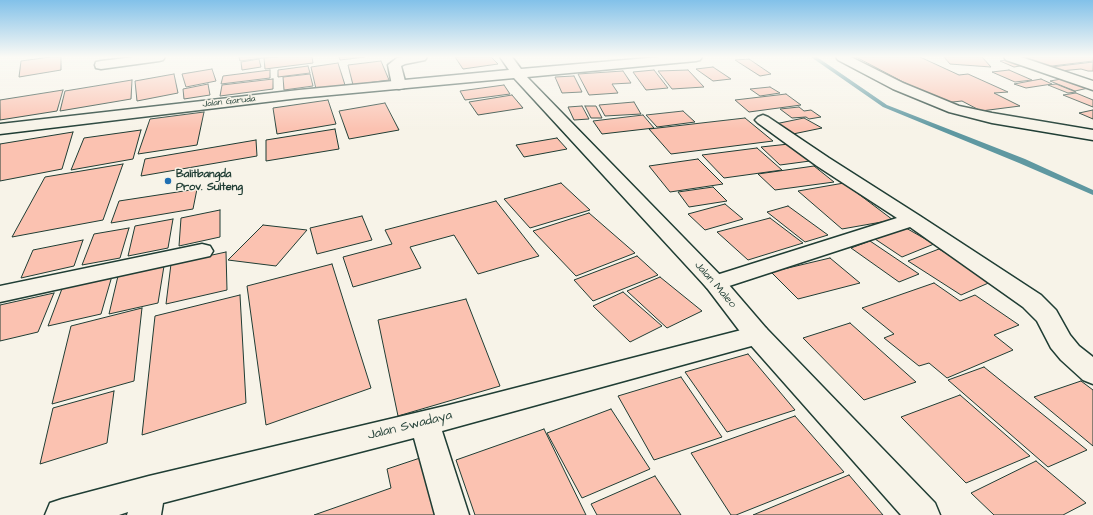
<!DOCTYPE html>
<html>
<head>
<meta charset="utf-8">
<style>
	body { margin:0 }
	canvas { display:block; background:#f7f3e8 }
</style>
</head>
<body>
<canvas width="1093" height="515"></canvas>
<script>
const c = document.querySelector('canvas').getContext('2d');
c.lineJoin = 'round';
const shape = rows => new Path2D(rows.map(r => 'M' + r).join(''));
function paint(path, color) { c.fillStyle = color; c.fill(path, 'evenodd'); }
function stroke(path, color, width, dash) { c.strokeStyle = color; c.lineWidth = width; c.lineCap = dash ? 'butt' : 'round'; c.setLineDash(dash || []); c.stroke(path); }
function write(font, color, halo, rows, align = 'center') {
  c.font = font + ' "Architects Daughter",sans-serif'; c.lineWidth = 3; c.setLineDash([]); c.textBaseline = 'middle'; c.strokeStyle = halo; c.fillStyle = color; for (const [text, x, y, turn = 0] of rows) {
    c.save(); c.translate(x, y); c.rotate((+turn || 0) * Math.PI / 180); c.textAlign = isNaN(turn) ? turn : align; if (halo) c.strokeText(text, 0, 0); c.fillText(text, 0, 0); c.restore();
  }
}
paint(shape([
	[811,57,817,57,887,105,1025,159,1093,190,1093,195,1019,163,883,107,811,57]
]), '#5f98a1');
const building = shape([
	[50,57,61,57,61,70,19,77,21,61,50,57],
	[239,57,270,57,240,61,239,57],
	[279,57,312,57,313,63,265,69,264,58,279,57],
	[339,57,365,57,340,60,339,57],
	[455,57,491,57,498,64,463,69,455,57],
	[856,57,920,57,959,75,968,74,1008,92,994,93,1020,106,981,111,962,101,943,103,856,57],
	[944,57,982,57,991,67,950,64,944,57],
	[1019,57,1093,57,1093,61,1044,67,1019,57],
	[259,59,261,67,242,70,241,62,259,59],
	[749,59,771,74,760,76,735,60,749,59],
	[1012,59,1026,65,1014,67,1000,61,1012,59],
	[381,61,389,80,353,85,348,65,381,61],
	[1093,62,1093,71,1088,71,1081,69,1060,71,1051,67,1093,62],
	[338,63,345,85,316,89,311,67,338,63],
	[308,66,310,73,278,77,278,70,308,66],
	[713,67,731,79,713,81,696,69,713,67],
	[212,69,216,81,186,87,182,74,212,69],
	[270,70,270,78,221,84,223,76,270,70],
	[654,70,668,88,646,90,633,72,654,70],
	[688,70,704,87,672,89,658,71,688,70],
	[1009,70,1032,80,1015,82,992,72,1009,70],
	[623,71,631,83,612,84,618,93,589,95,578,74,623,71],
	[174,74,178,93,137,101,135,81,174,74],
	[310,74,313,86,284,90,283,77,310,74],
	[574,76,582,92,562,93,555,77,574,76],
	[1067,78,1093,87,1075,91,1050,81,1067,78],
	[273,79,273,89,220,96,222,85,273,79],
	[1041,79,1052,84,1026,88,1014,84,1041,79],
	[132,80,131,99,60,111,65,91,132,80],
	[208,84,210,95,184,99,183,89,208,84],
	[1056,84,1076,92,1068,93,1048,85,1056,84],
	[504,85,510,94,465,100,460,91,504,85],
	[770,87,780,93,760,96,750,89,770,87],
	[63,90,57,111,0,120,0,100,63,90],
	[1076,93,1093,100,1093,107,1063,95,1076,93],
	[786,94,801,105,749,112,735,100,786,94],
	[512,95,523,108,478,115,469,102,512,95],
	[328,100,336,124,277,134,273,108,328,100],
	[634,102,641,114,605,116,599,105,634,102],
	[385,103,399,130,349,139,339,111,385,103],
	[582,106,589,119,574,120,568,107,582,106],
	[585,106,596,106,602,118,591,118,585,106],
	[799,107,804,111,811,110,821,117,809,119,806,117,792,118,780,109,799,107],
	[1093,110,1093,119,1079,113,1093,110],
	[683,111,695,122,657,127,646,115,683,111],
	[204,112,197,145,138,154,150,119,204,112],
	[643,115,654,128,602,134,593,121,643,115],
	[745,118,773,141,671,154,649,129,745,118],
	[804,118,822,128,793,134,775,124,804,118],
	[335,129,339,149,266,161,266,140,335,129],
	[141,130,133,159,71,170,84,138,141,130],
	[73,132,62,169,0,181,0,144,73,132],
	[557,138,567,149,524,157,516,145,557,138],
	[256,140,257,156,141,176,145,159,256,140],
	[789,144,810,161,780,165,761,147,789,144],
	[757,148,782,170,724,178,702,155,757,148],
	[698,159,723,184,670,192,649,166,698,159],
	[123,164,103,220,12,237,45,177,123,164],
	[814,166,834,182,775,190,758,174,814,166],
	[561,183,590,210,530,228,504,199,561,183],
	[844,183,893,220,842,229,798,191,844,183],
	[713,187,727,201,689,207,678,192,713,187],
	[197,189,193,209,111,223,119,201,197,189],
	[496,201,539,256,478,274,454,235,410,247,421,268,353,287,343,257,392,244,385,230,496,201],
	[725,204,743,219,705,230,688,214,725,204],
	[788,206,828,235,805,242,767,212,788,206],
	[220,210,220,237,179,246,181,218,220,210],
	[589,213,635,253,576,276,533,231,589,213],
	[362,216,372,240,317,254,310,228,362,216],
	[770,218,803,243,748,260,717,232,770,218],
	[173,219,168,248,128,256,135,226,173,219],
	[263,225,307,230,276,266,228,260,263,225],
	[129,228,120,258,82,265,94,234,129,228],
	[906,228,934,244,902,257,875,239,906,228],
	[83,240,74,266,21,278,33,250,83,240],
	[870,241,919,274,899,282,851,248,870,241],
	[939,249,993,281,961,295,908,261,939,249],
	[226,252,227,290,166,304,171,264,226,252],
	[637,256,658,275,593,301,574,280,637,256],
	[830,258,860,283,798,299,771,272,830,258],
	[332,264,371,388,266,425,247,286,332,264],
	[164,266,158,303,109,314,118,276,164,266],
	[112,276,101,314,48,326,63,286,112,276],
	[660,277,702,311,667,328,627,291,660,277],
	[934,283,960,301,975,295,1019,325,994,335,1013,350,947,378,929,363,919,366,884,338,894,334,862,308,934,283],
	[623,292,662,326,630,342,593,306,623,292],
	[54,293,38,332,0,341,0,305,54,293],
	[240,295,246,403,142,435,155,316,240,295],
	[466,299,500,386,398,416,378,320,466,299],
	[142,308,134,381,52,404,71,326,142,308],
	[850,323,916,382,864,400,803,338,850,323],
	[748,354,795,410,727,432,685,372,748,354],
	[984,367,1087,450,1048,467,948,380,984,367],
	[681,377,722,437,654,460,618,396,681,377],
	[1081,381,1093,390,1093,446,1034,397,1081,381],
	[114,391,107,443,40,464,53,408,114,391],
	[960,395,1030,456,966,483,901,417,960,395],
	[611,409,650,469,582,498,547,433,611,409],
	[795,416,844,472,736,515,731,515,691,453,795,416],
	[544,429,586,515,475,515,456,460,544,429],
	[429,455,447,515,314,515,391,488,387,469,429,455],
	[1036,461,1086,503,1063,515,994,515,971,493,1036,461],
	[849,475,883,515,753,515,849,475],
	[655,476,681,515,597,515,591,504,655,476]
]);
paint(building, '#fbc2b1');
stroke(building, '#1f3d34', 1);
const street = shape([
	[134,57,165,57,163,60,159,61,101,69,96,68,95,65,96,62,101,61,134,57],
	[404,57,427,57,425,60,405,64,401,66,406,85,404,88,399,89,394,88,392,85,388,65,397,58,404,57],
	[836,57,851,57,903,83,959,106,992,113,1093,130,1093,140,992,123,949,112,893,89,838,60,836,57],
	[1004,57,1021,57,1093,81,1093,90,1006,60,1004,57],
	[763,115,768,117,829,158,920,216,1041,295,1056,310,1070,335,1079,346,1093,357,1093,384,1083,380,1061,360,1051,348,1037,321,1023,307,910,227,723,288,715,291,707,288,703,283,707,278,897,218,817,166,758,123,755,120,758,117,763,115],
	[202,244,210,246,213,251,210,256,0,302,0,286,202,244],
	[757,326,766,328,770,335,766,342,442,431,469,515,435,515,414,438,163,503,161,515,127,515,128,512,119,515,45,515,50,503,62,499,149,476,449,405,757,326]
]);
const secondary = shape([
	[500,57,512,57,521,69,659,57,702,57,700,60,696,61,527,77,723,278,766,328,935,503,940,515,901,515,748,342,707,288,514,78,299,98,0,134,0,124,299,90,509,70,500,57]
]);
stroke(street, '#1f3d34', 3);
stroke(secondary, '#1f3d34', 3);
paint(street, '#f7f3e8');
paint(secondary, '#f7f3e8');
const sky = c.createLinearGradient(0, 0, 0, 129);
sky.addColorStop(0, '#82c1e9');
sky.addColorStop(0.44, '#fbfaf5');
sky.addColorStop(1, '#fbfaf500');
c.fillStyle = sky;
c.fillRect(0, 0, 1093, 129);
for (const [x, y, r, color] of [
	[168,181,4,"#1f6fb2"]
]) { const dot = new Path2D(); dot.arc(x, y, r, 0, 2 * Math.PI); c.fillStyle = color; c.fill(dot); stroke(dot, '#f7f3e8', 1.5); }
write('9px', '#1f3d34', '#f7f3e8', [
	["Jalan Garuda",229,102,-6]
]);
write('bold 11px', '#1f3d34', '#f7f3e8', [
	["Balitbangda",176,175],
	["Prov. Sulteng",176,188]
], 'left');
write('11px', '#1f3d34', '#f7f3e8', [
	["Jalan Maleo",715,285,49]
]);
write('13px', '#1f3d34', '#f7f3e8', [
	["Jalan Swadaya",410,426,-14]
]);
</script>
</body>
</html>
